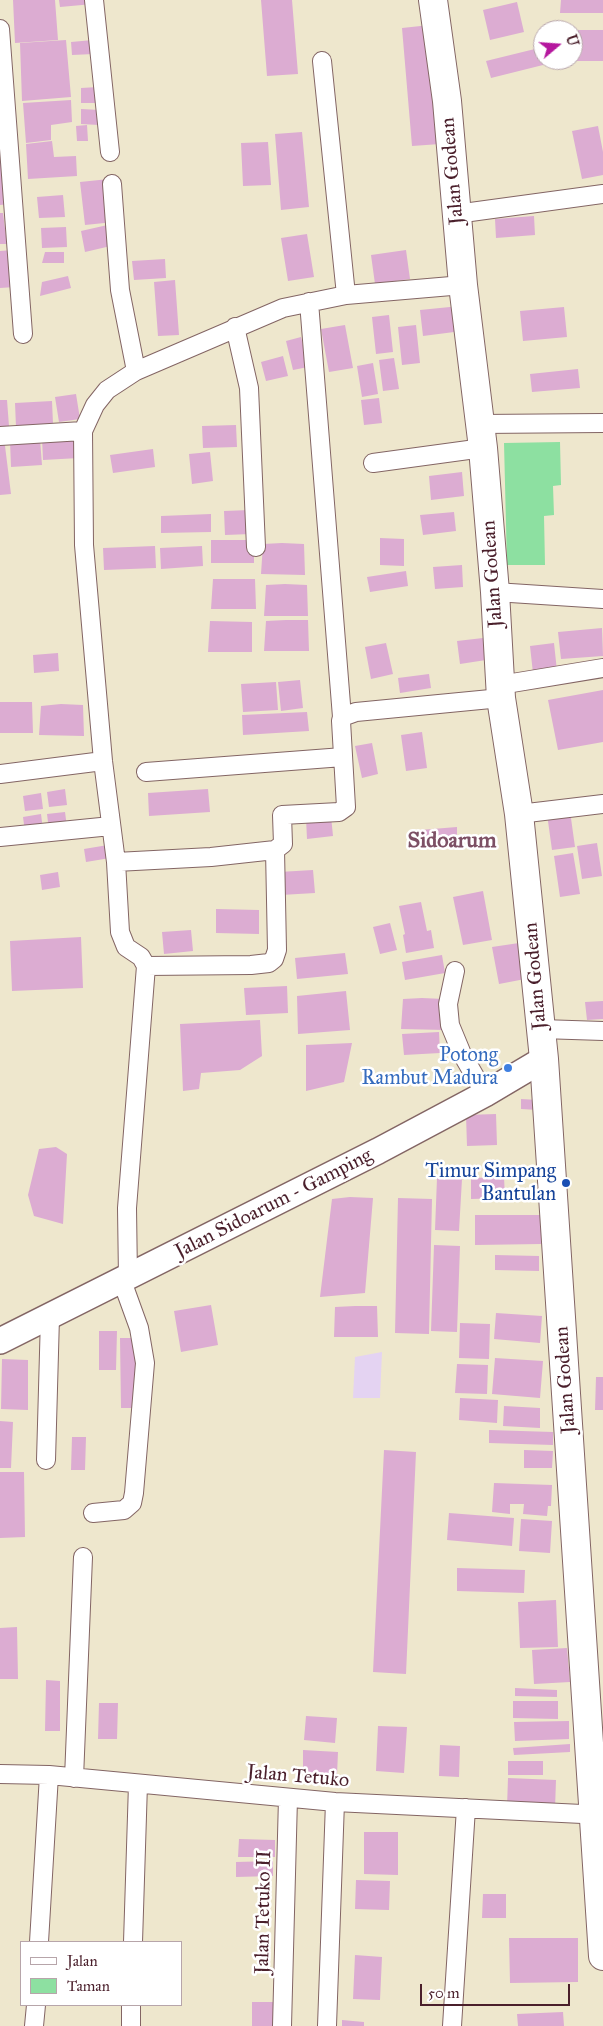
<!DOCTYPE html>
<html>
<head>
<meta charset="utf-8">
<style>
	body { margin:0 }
	#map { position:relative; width:603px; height:2026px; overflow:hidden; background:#eee7cd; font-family:"IM FELL Great Primer",serif }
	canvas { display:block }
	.legend { position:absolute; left:20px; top:1941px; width:162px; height:65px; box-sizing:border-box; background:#fff; border:1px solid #b7a5aa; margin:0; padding:6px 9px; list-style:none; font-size:15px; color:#4a1f2b }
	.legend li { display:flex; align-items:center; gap:10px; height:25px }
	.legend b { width:25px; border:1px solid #b7a5aa }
	.north { position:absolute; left:533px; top:20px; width:50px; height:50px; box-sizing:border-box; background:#fff; border:1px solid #b7a5aa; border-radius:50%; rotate:72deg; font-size:14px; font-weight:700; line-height:20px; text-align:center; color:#4a1f2b }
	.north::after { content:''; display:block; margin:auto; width:18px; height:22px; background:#b5179e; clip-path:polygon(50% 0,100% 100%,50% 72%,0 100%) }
	.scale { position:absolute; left:420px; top:1984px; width:150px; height:22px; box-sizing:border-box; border:2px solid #4a1f2b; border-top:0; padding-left:6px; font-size:15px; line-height:18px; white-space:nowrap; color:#4a1f2b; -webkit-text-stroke:4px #fff; paint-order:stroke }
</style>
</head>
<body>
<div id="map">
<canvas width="603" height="2026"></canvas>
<ul class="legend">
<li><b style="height:6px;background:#fff"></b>Jalan</li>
<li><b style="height:14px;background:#8de0a1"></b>Taman</li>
</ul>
<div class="north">U</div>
<div class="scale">50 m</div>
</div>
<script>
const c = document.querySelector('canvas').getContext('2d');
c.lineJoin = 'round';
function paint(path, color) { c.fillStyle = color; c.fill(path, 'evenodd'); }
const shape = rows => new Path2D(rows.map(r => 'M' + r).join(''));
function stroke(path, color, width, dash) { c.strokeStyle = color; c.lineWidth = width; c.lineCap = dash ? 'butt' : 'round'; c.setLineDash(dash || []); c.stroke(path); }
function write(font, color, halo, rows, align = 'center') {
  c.font = font + ' "IM FELL Great Primer",serif'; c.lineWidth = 5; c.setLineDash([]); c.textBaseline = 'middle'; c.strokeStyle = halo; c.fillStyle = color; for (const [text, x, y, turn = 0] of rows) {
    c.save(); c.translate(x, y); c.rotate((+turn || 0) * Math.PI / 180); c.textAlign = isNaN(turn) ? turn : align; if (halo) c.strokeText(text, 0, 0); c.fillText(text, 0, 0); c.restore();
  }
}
paint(shape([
	[382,1352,380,1398,353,1398,355,1357]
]), '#e4d3f2');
paint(shape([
	[560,442,561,485,553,486,554,515,544,516,545,565,507,565,504,443]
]), '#8de0a1');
paint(shape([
	[13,0,55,0,58,40,15,43],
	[59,0,93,0,93,4,60,7],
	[261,0,292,0,298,74,267,76],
	[561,0,603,0,603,13,560,13],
	[517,2,524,32,490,40,483,10],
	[430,25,440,144,412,146,402,28],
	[578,30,603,30,603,61,576,61],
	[66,40,71,97,22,101,20,43],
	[93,40,94,54,72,55,71,42],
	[543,47,543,60,546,60,547,64,491,78,486,61],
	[98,87,98,103,81,103,81,88],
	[71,100,72,122,51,125,51,140,26,143,23,103],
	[81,109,100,110,99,125,81,124],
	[87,125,88,141,77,141,76,126],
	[598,126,603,152,603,175,582,179,572,131],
	[302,132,309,207,281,210,275,134],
	[52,141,54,157,76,156,77,176,28,179,26,144],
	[268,142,271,185,243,186,241,143],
	[5,157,11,204,0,205,0,158],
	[109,179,114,222,85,225,80,182],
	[63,195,65,217,39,218,37,197],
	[0,213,3,213,7,244,0,244],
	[534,216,535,235,496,238,495,219],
	[112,224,115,245,85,252,81,231],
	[66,227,67,247,42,248,41,228],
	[307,234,314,277,288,281,281,238],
	[13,250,15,287,0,288,0,251],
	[406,250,410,279,375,284,371,255],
	[45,252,64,252,64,263,42,263],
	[165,259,166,278,134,280,132,261],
	[68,276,71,288,40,296,42,282],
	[175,280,179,335,158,336,154,282],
	[460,306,462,331,423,336,420,310],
	[564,307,567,337,523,341,520,311],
	[389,315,393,352,376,354,372,317],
	[345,325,353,368,329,372,321,329],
	[416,325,420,363,402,365,398,327],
	[301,337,308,367,293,370,286,341],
	[283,356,288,376,266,381,261,362],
	[394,358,399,389,383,391,379,360],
	[373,363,378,394,362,397,357,366],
	[578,369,580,388,532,392,530,374],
	[76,394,80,419,59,422,55,397],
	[379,398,382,423,364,425,361,400],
	[0,400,7,400,9,426,0,427],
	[52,401,53,424,16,427,15,403],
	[236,425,237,447,203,448,202,426],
	[78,436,79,458,43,460,42,438],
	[0,438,4,438,11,494,0,495],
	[40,439,42,465,11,467,10,441],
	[153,449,155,467,113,473,110,455],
	[210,452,213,481,192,484,189,454],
	[462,472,464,496,431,500,429,476],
	[250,510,251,534,225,535,224,511],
	[454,512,456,531,423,535,420,515],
	[211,514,211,532,161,533,161,516],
	[380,538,404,539,404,566,380,565],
	[211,540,254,540,254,563,211,563],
	[282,543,304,544,305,575,261,574,263,544],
	[155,546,156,568,104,570,103,548],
	[202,546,203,566,161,569,160,548],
	[462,565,463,587,435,589,433,567],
	[406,571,408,586,370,592,367,577],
	[213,579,255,579,256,609,211,609],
	[285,584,307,585,308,616,264,616,266,585],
	[286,620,308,620,309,651,264,651,266,621],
	[210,621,252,622,252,652,208,652],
	[602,628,603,656,561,659,558,632],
	[483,638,486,660,460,664,457,641],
	[386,643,393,674,371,679,365,647],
	[554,643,557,671,533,673,530,646],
	[58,653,59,671,34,673,33,655],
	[429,674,431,688,400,693,398,678],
	[300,680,303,708,281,711,278,682],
	[276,682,278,710,243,712,241,684],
	[603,690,603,742,558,750,548,700],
	[0,702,32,702,33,733,0,733],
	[61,704,83,705,84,736,39,735,41,706],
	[307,712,309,731,243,735,242,715],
	[422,732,427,768,406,771,401,735],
	[372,743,378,774,362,778,355,746],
	[65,789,67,805,49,807,47,792],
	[208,789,210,812,149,816,148,793],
	[41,793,43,809,25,811,23,796],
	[570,811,575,847,552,850,547,814],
	[65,812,67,827,49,830,47,814],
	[41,814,43,830,25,832,23,817],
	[331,816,333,836,307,839,306,818],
	[457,827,457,843,422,846,420,830],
	[597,843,602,876,582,879,577,846],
	[108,845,110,858,86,862,84,849],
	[573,853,580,894,560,897,554,856],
	[313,870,315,893,281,895,279,872],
	[58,872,60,887,42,890,40,875],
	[483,891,492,940,463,945,453,897],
	[421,902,427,931,431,930,434,948,406,953,403,935,405,934,399,906],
	[216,909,259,910,259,934,216,933],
	[390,923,397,950,380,954,373,927],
	[191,930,193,951,164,954,162,932],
	[81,937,83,988,12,991,10,941],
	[519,943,525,979,499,984,492,947],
	[345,953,348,974,297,979,295,958],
	[442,955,445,973,405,980,402,962],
	[287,986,288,1013,246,1015,244,988],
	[346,991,350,1030,298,1034,297,996],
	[422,998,444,999,445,1030,401,1029,403,999],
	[603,1001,603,1019,587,1020,585,1002],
	[260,1020,262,1056,240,1070,201,1073,199,1089,183,1091,180,1024],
	[439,1032,440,1053,404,1055,402,1034],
	[352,1043,344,1082,306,1091,306,1045],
	[521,1099,538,1100,538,1110,521,1109],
	[496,1114,497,1145,467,1146,466,1115],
	[56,1147,67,1154,63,1224,34,1216,28,1195,39,1149],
	[504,1177,505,1198,471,1199,471,1178],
	[437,1178,462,1179,459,1231,435,1230],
	[350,1197,373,1198,365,1293,320,1297,332,1199],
	[398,1198,432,1199,429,1334,395,1333],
	[475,1215,541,1215,541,1244,475,1245],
	[434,1245,460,1246,457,1332,431,1331],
	[495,1255,539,1256,539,1271,495,1270],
	[211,1305,218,1345,181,1352,174,1311],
	[355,1306,377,1306,378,1337,334,1337,335,1307],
	[496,1313,542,1316,540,1343,494,1339],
	[460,1323,490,1324,489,1359,459,1358],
	[99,1331,117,1331,116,1370,99,1370],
	[120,1338,138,1338,139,1408,121,1408],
	[495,1358,543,1361,540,1398,492,1394],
	[2,1359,28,1360,28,1410,1,1409],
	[457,1364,488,1365,487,1394,455,1393],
	[596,1377,603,1377,603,1410,595,1410],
	[460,1398,498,1400,497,1423,459,1420],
	[504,1406,540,1408,540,1428,503,1426],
	[0,1421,13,1422,11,1468,0,1468],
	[489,1430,553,1432,553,1445,489,1443],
	[72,1437,86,1437,85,1470,71,1470],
	[384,1450,416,1452,406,1674,373,1672],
	[524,1450,553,1451,552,1468,524,1468],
	[0,1472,24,1472,25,1537,0,1538],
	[494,1483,552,1485,551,1506,548,1506,547,1516,523,1514,524,1504,510,1504,510,1514,492,1512],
	[449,1513,514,1518,512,1546,447,1540],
	[521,1519,552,1521,550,1553,519,1551],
	[457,1568,525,1570,524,1593,457,1591],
	[556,1600,558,1647,520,1648,518,1602],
	[17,1627,18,1679,0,1679,0,1628],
	[567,1648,570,1682,534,1684,532,1650],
	[46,1680,60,1681,60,1731,45,1731],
	[515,1688,557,1690,557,1697,515,1696],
	[513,1701,558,1701,558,1719,513,1718],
	[99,1703,118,1703,117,1739,98,1739],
	[306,1716,337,1718,335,1743,304,1740],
	[569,1721,569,1739,515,1741,514,1722],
	[378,1726,407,1727,404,1773,376,1771],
	[570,1744,570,1752,514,1755,513,1748],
	[440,1745,460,1746,459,1777,439,1776],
	[303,1750,338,1752,337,1775,303,1774],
	[508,1761,543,1761,543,1775,508,1775],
	[508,1778,556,1780,555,1809,507,1807],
	[364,1832,398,1832,398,1875,364,1874],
	[239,1839,275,1840,275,1857,238,1857],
	[273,1861,273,1876,236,1877,236,1862],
	[356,1880,390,1881,389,1910,355,1909],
	[483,1894,506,1894,506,1918,482,1918],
	[509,1938,578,1938,578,1982,510,1983],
	[355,1955,382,1957,380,2000,353,1999],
	[252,2002,278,2002,279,2026,252,2026],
	[563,2012,564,2026,518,2026,517,2014],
	[342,2020,364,2022,364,2026,342,2026]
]), '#dcacd2');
const minor = shape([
	[94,0,110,152],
	[0,29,23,334],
	[322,61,346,295],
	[112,184,120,290,136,371],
	[456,214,603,194],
	[235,327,249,388,256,547],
	[480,424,603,423],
	[0,436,83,431],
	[373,463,483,448],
	[495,592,603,599],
	[500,685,603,668],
	[342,717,356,712,501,698],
	[146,772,343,757],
	[0,774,103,761],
	[519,814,603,804],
	[0,837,111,826],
	[116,862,211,857,275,850,283,844,282,815,339,812,346,807,341,721,342,717,309,302],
	[146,966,251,965,269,963,274,959,277,950,275,850],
	[455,971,448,1004,450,1025,462,1054,485,1094],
	[541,1029,603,1031],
	[128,1278,127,1208,146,966,141,957,126,947,120,932,116,862,103,761,84,545,83,431,95,405,107,390,136,371,283,308,346,295,463,285],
	[46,1460,50,1317],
	[93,1513,124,1510,132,1503,134,1493,145,1363,139,1328,122,1281],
	[0,1774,49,1775,335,1802,603,1815],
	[74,1778,83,1557],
	[39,1942,49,1775],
	[133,1942,138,1784],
	[34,2026,36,2005],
	[131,2026,131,2005],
	[282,2026,288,1798],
	[327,2026,335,1802],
	[452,2026,466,1808]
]);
const secondary = shape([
	[0,1341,378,1151,485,1094,544,1059]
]);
const primary = shape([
	[433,0,447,101,463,285,483,448,495,592,501,698,519,814,544,1059,603,1956]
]);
stroke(minor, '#836564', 20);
stroke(secondary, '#836564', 28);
stroke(primary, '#836564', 30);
stroke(minor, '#fff', 18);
stroke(secondary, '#fff', 25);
stroke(primary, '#fff', 28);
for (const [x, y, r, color] of [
	[508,1068,5,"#3f7fe0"],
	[566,1183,5,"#1a4fb4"]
]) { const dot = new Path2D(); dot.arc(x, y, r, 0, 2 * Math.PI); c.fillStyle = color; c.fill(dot); stroke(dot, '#fff', 2); }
write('20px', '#4a1f2b', '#fff', [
	["Jalan Godean",453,171,-95],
	["Jalan Godean",493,574,-94],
	["Jalan Godean",536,976,-95],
	["Jalan Sidoarum - Gamping",274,1204,-27],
	["Jalan Godean",566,1380,-94],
	["Jalan Tetuko",298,1777,5],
	["Jalan Tetuko II",264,1912,-89]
]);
write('20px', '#366cbe', '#fff', [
	["Potong",498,1056],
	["Rambut Madura",498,1079]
], 'right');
write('20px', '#164399', '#fff', [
	["Timur Simpang",556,1172],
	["Bantulan",556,1195]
], 'right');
write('bold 22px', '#7d5065', '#fff', [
	["Sidoarum",452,842]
]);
</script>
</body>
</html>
